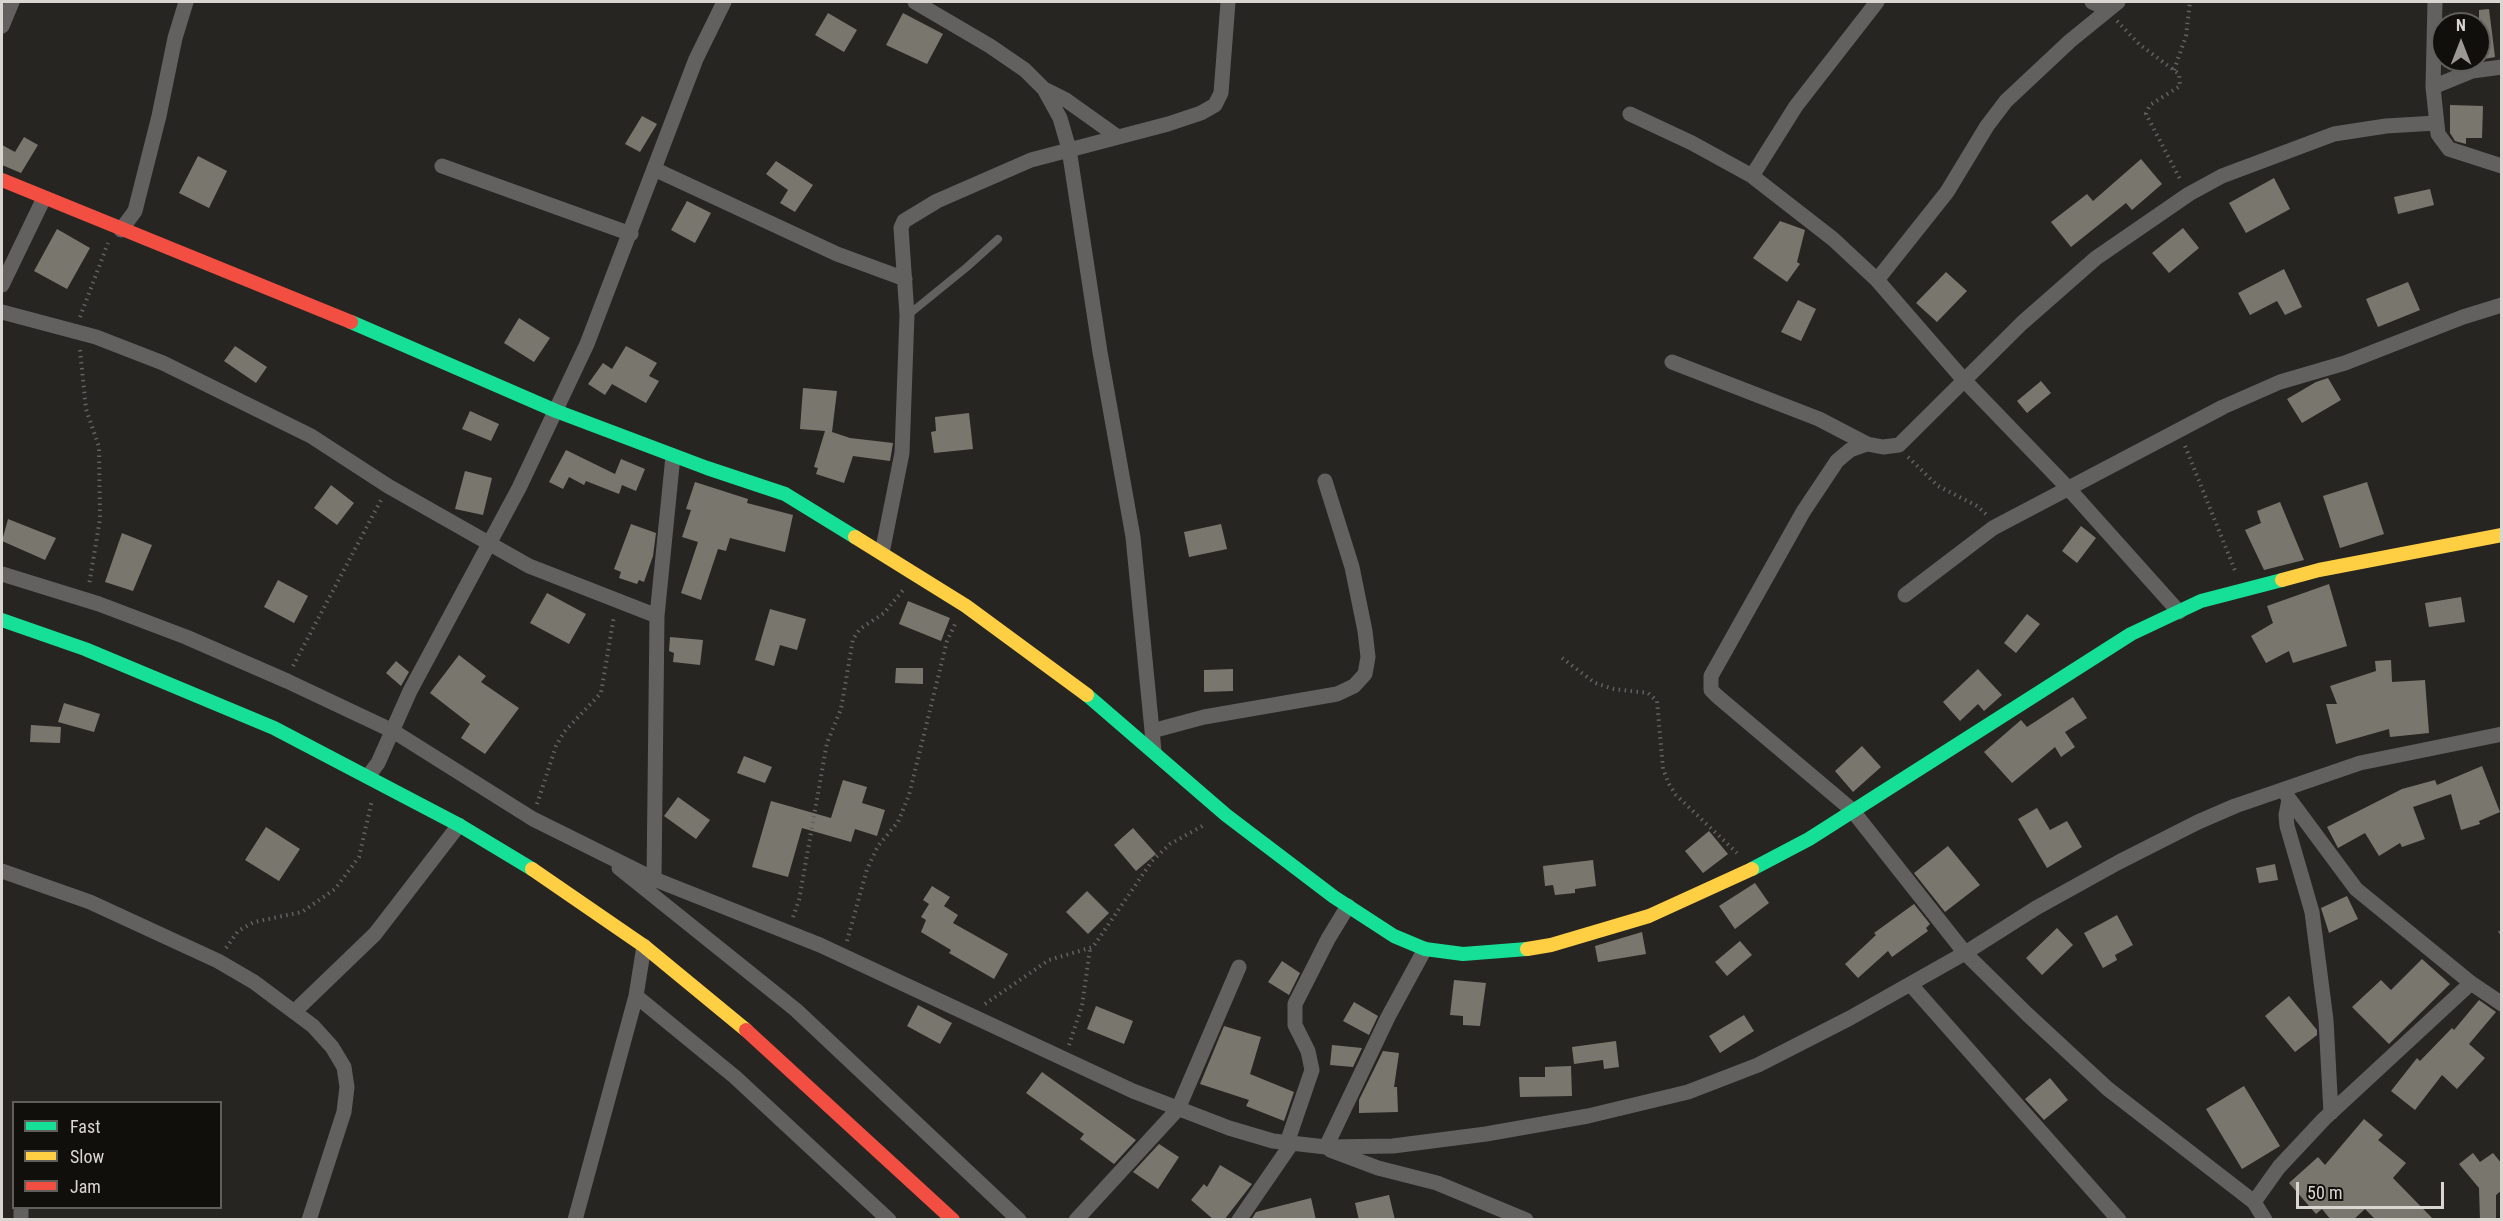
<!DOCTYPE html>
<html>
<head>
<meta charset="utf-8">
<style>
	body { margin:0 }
	#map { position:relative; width:2503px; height:1221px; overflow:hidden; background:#272522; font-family:"Roboto Condensed",sans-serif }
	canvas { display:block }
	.frame { position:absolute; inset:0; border:3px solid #d9d6d2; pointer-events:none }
	.legend { position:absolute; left:12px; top:1101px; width:210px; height:108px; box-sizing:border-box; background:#110f0c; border:2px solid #615f5b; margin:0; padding:8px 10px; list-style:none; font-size:18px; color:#d9d6d2 }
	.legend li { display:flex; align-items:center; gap:12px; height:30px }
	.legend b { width:30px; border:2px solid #615f5b }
	.north { position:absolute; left:2431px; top:12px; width:60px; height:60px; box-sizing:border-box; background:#110f0c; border:2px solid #615f5b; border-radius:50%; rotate:0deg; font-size:16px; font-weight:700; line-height:24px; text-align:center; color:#d9d6d2 }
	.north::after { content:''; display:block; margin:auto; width:21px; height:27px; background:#9b9894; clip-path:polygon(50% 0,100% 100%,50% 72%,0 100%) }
	.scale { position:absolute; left:2296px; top:1182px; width:148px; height:27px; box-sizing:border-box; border:3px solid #d9d6d2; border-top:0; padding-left:8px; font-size:18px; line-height:21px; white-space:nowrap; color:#d9d6d2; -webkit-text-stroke:4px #110f0c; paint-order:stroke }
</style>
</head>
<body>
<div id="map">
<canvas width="2503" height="1221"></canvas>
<div class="frame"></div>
<ul class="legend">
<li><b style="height:8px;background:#16e098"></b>Fast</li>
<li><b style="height:8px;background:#ffcf43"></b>Slow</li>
<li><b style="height:8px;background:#f24e42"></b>Jam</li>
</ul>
<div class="north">N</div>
<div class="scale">50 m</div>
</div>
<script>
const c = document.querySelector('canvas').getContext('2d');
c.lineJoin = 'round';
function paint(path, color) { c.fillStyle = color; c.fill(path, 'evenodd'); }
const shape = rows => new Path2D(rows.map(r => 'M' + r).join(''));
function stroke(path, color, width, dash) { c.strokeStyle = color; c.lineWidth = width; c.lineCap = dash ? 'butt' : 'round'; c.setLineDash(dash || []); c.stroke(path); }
paint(shape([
	[2489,9,2495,57,2479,60,2479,10],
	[828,13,857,30,844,52,815,35],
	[903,13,943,34,927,64,886,45],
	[2450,105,2483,106,2482,138,2466,138,2466,144,2455,141,2450,133],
	[642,116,657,124,640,152,625,144],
	[24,137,38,145,21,173,2,165,2,145,15,152],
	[198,156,227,171,209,208,179,193],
	[2141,159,2162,184,2132,210,2126,203,2071,247,2051,222,2087,194,2093,201],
	[776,161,813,185,795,212,780,203,788,190,766,174],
	[2274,178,2290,209,2246,233,2229,203],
	[2430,189,2434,205,2398,214,2394,197],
	[687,201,711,213,695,243,671,230],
	[1780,221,1805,230,1797,262,1800,264,1787,282,1753,258],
	[2183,228,2199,248,2169,273,2152,253],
	[57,229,90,248,67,289,34,271],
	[2284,269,2302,307,2285,315,2277,301,2250,315,2238,293],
	[1946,272,1967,291,1937,322,1916,303],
	[2408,282,2420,310,2378,327,2366,299],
	[1798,300,1816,309,1801,341,1781,332],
	[519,318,550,338,534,362,504,343],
	[235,346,267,367,256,383,224,361],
	[626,346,657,363,649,376,659,381,646,403,612,384,605,395,588,384,603,363,612,369],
	[2328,378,2341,400,2302,423,2287,399,2316,382],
	[2041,381,2051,393,2027,413,2017,401],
	[803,388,837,391,832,432,850,438,893,443,890,461,853,456,844,483,816,474,818,468,814,467,825,431,800,429],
	[470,411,499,424,491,441,462,429],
	[969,413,973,449,934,453,931,432,936,431,935,417],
	[566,450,615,474,621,459,645,469,636,491,622,485,619,494,586,481,584,485,569,477,563,489,549,482],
	[465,471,492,478,483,515,455,509],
	[695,482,748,499,747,503,793,515,785,552,730,538,726,551,718,549,701,600,681,593,698,542,682,537,691,510,686,509],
	[2367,482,2384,534,2340,548,2323,496],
	[331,485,354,503,337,525,314,508],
	[2280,502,2304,560,2264,570,2245,530,2261,523,2257,511],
	[8,519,56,538,45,560,2,541],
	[631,524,656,533,653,556,644,582,639,580,637,584,619,578,621,572,614,569],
	[1221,524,1227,549,1189,557,1184,532],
	[2081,526,2096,538,2077,563,2062,551],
	[122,533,152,545,133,591,105,582],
	[278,580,308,596,294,623,264,607],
	[2329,584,2347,646,2293,663,2289,651,2266,663,2251,636,2273,623,2267,606],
	[547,593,586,614,569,644,530,623],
	[2461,597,2465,622,2429,627,2425,603],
	[908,601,950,618,941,641,899,624],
	[770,609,806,619,797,650,780,645,774,666,755,660],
	[2027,614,2040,624,2016,653,2004,643],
	[670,637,703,640,700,665,673,662,674,653,669,651],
	[459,655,486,676,481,682,519,708,485,754,461,738,470,724,430,693],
	[2391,660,2392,682,2425,680,2429,733,2390,737,2389,729,2336,744,2326,704,2337,704,2330,686,2376,671,2375,661],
	[396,661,409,672,401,686,386,673],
	[896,668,923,668,923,684,895,683],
	[1233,669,1233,691,1204,692,1204,670],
	[1978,669,2002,695,1984,711,1978,704,1960,721,1943,702],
	[2073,697,2087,718,2065,732,2075,747,2061,757,2055,747,2012,783,1984,752,2021,720,2027,727],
	[64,703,100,714,94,732,58,722],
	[31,725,61,727,60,743,30,742],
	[1862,746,1881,767,1853,792,1835,771],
	[744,756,772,767,765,783,737,773],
	[2482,766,2500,812,2479,821,2480,824,2461,830,2451,794,2413,807,2425,839,2402,847,2400,843,2379,856,2365,833,2338,848,2327,827,2402,789,2435,780,2437,785],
	[843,780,867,787,862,803,885,810,877,836,855,829,851,842,802,828,788,877,752,867,771,801,831,818],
	[678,797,710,820,696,839,664,816],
	[2037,808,2050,830,2067,821,2082,847,2047,868,2018,819],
	[266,827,300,849,279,881,245,860],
	[1133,828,1156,854,1136,871,1114,845],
	[1709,831,1728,854,1703,873,1685,851],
	[1948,846,1980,885,1945,912,1914,873],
	[1593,860,1596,886,1575,889,1575,893,1555,895,1553,885,1545,886,1543,866],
	[2275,864,2278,880,2259,883,2256,868],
	[1755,883,1769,903,1735,929,1719,906],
	[932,886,950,897,944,906,958,915,953,923,1008,954,994,979,949,953,951,950,921,932,926,920,921,917,929,904,923,900],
	[1087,891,1109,913,1088,934,1066,912],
	[2347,896,2358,919,2329,933,2321,908],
	[1914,904,1930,924,1926,928,1928,931,1892,957,1888,951,1858,978,1845,964,1876,935,1874,933],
	[2117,915,2133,945,2115,955,2117,960,2103,968,2084,933],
	[2057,928,2073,945,2042,975,2026,958],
	[1642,932,1646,954,1598,962,1595,946],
	[1740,941,1752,955,1727,976,1715,962],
	[2422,959,2450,984,2389,1044,2352,1007,2381,980,2391,990],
	[1282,961,1300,973,1289,995,1268,982],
	[1454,980,1486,983,1480,1026,1463,1025,1463,1016,1450,1015],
	[2289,996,2317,1030,2317,1035,2295,1052,2265,1016],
	[2479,1000,2496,1012,2469,1044,2485,1058,2457,1089,2442,1075,2415,1110,2391,1091,2417,1058,2420,1061,2452,1028,2454,1030],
	[1354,1002,1378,1016,1369,1035,1343,1021],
	[918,1005,952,1023,940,1044,907,1026],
	[1096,1006,1133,1021,1124,1044,1087,1029],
	[1744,1015,1754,1031,1720,1053,1709,1036],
	[1224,1026,1261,1037,1250,1074,1294,1092,1284,1121,1246,1106,1249,1100,1200,1084],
	[1616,1041,1619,1067,1604,1069,1603,1060,1574,1064,1572,1047],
	[1332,1045,1362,1048,1353,1067,1330,1065],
	[1383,1051,1399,1053,1394,1087,1397,1087,1398,1112,1359,1113,1359,1100],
	[1571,1066,1572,1096,1520,1097,1519,1077,1545,1077,1545,1067],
	[1042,1072,1136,1140,1114,1164,1080,1139,1084,1134,1026,1093],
	[2050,1078,2068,1100,2044,1120,2025,1099],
	[2244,1086,2280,1146,2242,1169,2206,1109],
	[2364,1119,2383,1135,2378,1140,2406,1163,2393,1178,2434,1220,2376,1220,2365,1209,2353,1220,2331,1220,2322,1209,2316,1214,2289,1183,2318,1157,2325,1165],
	[1159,1144,1179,1157,1158,1189,1133,1172],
	[2473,1153,2480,1162,2493,1153,2502,1164,2502,1190,2496,1195,2496,1220,2480,1220,2479,1188,2459,1164],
	[1220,1165,1252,1184,1224,1220,1214,1220,1191,1200,1204,1184,1207,1187],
	[1389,1195,1395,1220,1359,1220,1355,1203],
	[1311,1198,1316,1220,1251,1220,1256,1212]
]), '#79776d');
stroke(shape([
	[2117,21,2139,44,2179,74,2180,86,2150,105,2146,114,2181,181],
	[2174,70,2186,36,2190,2],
	[80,317,108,243],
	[80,350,86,409,99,447,100,519,89,585],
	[2185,446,2236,573],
	[1908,457,1938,486,1977,506,1986,514],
	[1562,658,1595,683,1614,689,1648,693,1657,701,1663,769,1669,784,1676,795,1737,853],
	[293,666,381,500],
	[537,804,556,746,564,732,601,693,614,616],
	[793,917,799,900,827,743,841,709,853,639,860,629,884,613,904,589],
	[2499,933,2502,931],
	[847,941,867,869,878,846,898,822,909,795,947,641,956,622],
	[226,948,238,931,254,922,302,912,335,889,359,857,372,800],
	[985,1004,1049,960,1093,947,1152,861,1170,844,1206,824],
	[1069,1045,1082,1006,1090,949]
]), '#646261', 4, [1.5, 4.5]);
stroke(shape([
	[908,315,967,267,998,239]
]), '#626160', 8);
stroke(shape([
	[915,2,990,46,1025,70,1044,89,1060,118,1069,149,1100,352,1133,537,1154,751],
	[2092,2,2107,9],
	[2435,2,2433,87,2438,134,2449,149,2502,166],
	[2,26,12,2],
	[2433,87,2472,71,2502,67],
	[1044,89,1066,100,1118,137],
	[1630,114,1692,143,1752,176,1833,239,1877,280,1963,379,2068,488,2179,612],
	[442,166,631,234],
	[654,169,837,254,905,279],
	[1752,176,1796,106,1877,2],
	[121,230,135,211,159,116,175,38,186,2],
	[1877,280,1947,192,1987,126,2006,101,2070,41,2118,2],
	[2,285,44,198],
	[2,312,96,337,163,363,311,436,388,486,529,566,657,616],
	[1672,362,1819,419,1867,444],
	[882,553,902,453,907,315,901,228,904,221,937,201,1031,160,1168,124,1201,113,1215,105,1221,93,1228,2],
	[2,574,99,604,186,637,287,681,393,731,533,819,654,879,820,945,1133,1091,1229,1128,1273,1141,1326,1147,1393,1146,1486,1134,1588,1116,1688,1092,1758,1065,1850,1018,1965,953,2036,908,2119,862,2198,822,2235,806,2360,763,2502,734],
	[1905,595,1993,528,2223,407,2280,382,2345,363,2463,317,2502,305],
	[1152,731,1204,717,1337,694,1354,686,1365,674,1368,657,1365,631,1352,567,1325,481],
	[369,775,378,763,410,691,519,488,587,344,696,59,724,2],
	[2287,796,2356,889,2471,983,2502,1004],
	[2289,800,2286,815,2287,826,2312,912,2326,1020,2331,1113],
	[619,868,796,1010,1019,1220],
	[2,871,90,902,218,961,254,982,313,1026,332,1047,344,1067,347,1087,344,1112,309,1220],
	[654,879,657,616,673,456],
	[1911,985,2119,1220],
	[636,996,735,1077,889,1220],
	[294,1012,375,934,459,825],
	[1287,1143,1312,1070,1308,1051,1295,1025,1295,1004,1328,939,1348,906],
	[1326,1147,1388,1017,1425,949],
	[1330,1150,1378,1168,1437,1183,1526,1220],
	[2254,1202,2279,1167,2324,1119,2471,983],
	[21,1208,21,1220],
	[575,1220,636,996,644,946],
	[1076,1220,1178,1109,1239,967],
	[1239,1220,1292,1143],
	[2265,1220,2254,1202,2108,1089,2027,1014,1965,953,1852,810,1717,696,1711,690,1711,676,1803,512,1837,461,1850,450,1867,444,1883,447,1899,445,2022,323,2096,258,2189,194,2222,176,2334,134,2386,126,2436,123]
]), '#626160', 15);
stroke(shape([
	[351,322,556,411,707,468,785,494,855,537],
	[2,620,85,649,274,728,459,825,532,869],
	[1087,695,1226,815,1334,897,1394,936,1425,949,1463,954,1527,949],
	[1752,869,1809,839,2131,634,2201,601,2282,580]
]), '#16e098', 14);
stroke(shape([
	[855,537,966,606,1087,695],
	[2282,580,2319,570,2502,535],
	[532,869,644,946,746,1030],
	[1527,949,1551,945,1649,916,1752,869]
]), '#ffcf43', 14);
stroke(shape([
	[2,180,351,322],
	[746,1030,953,1220]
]), '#f24e42', 14);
</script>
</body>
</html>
